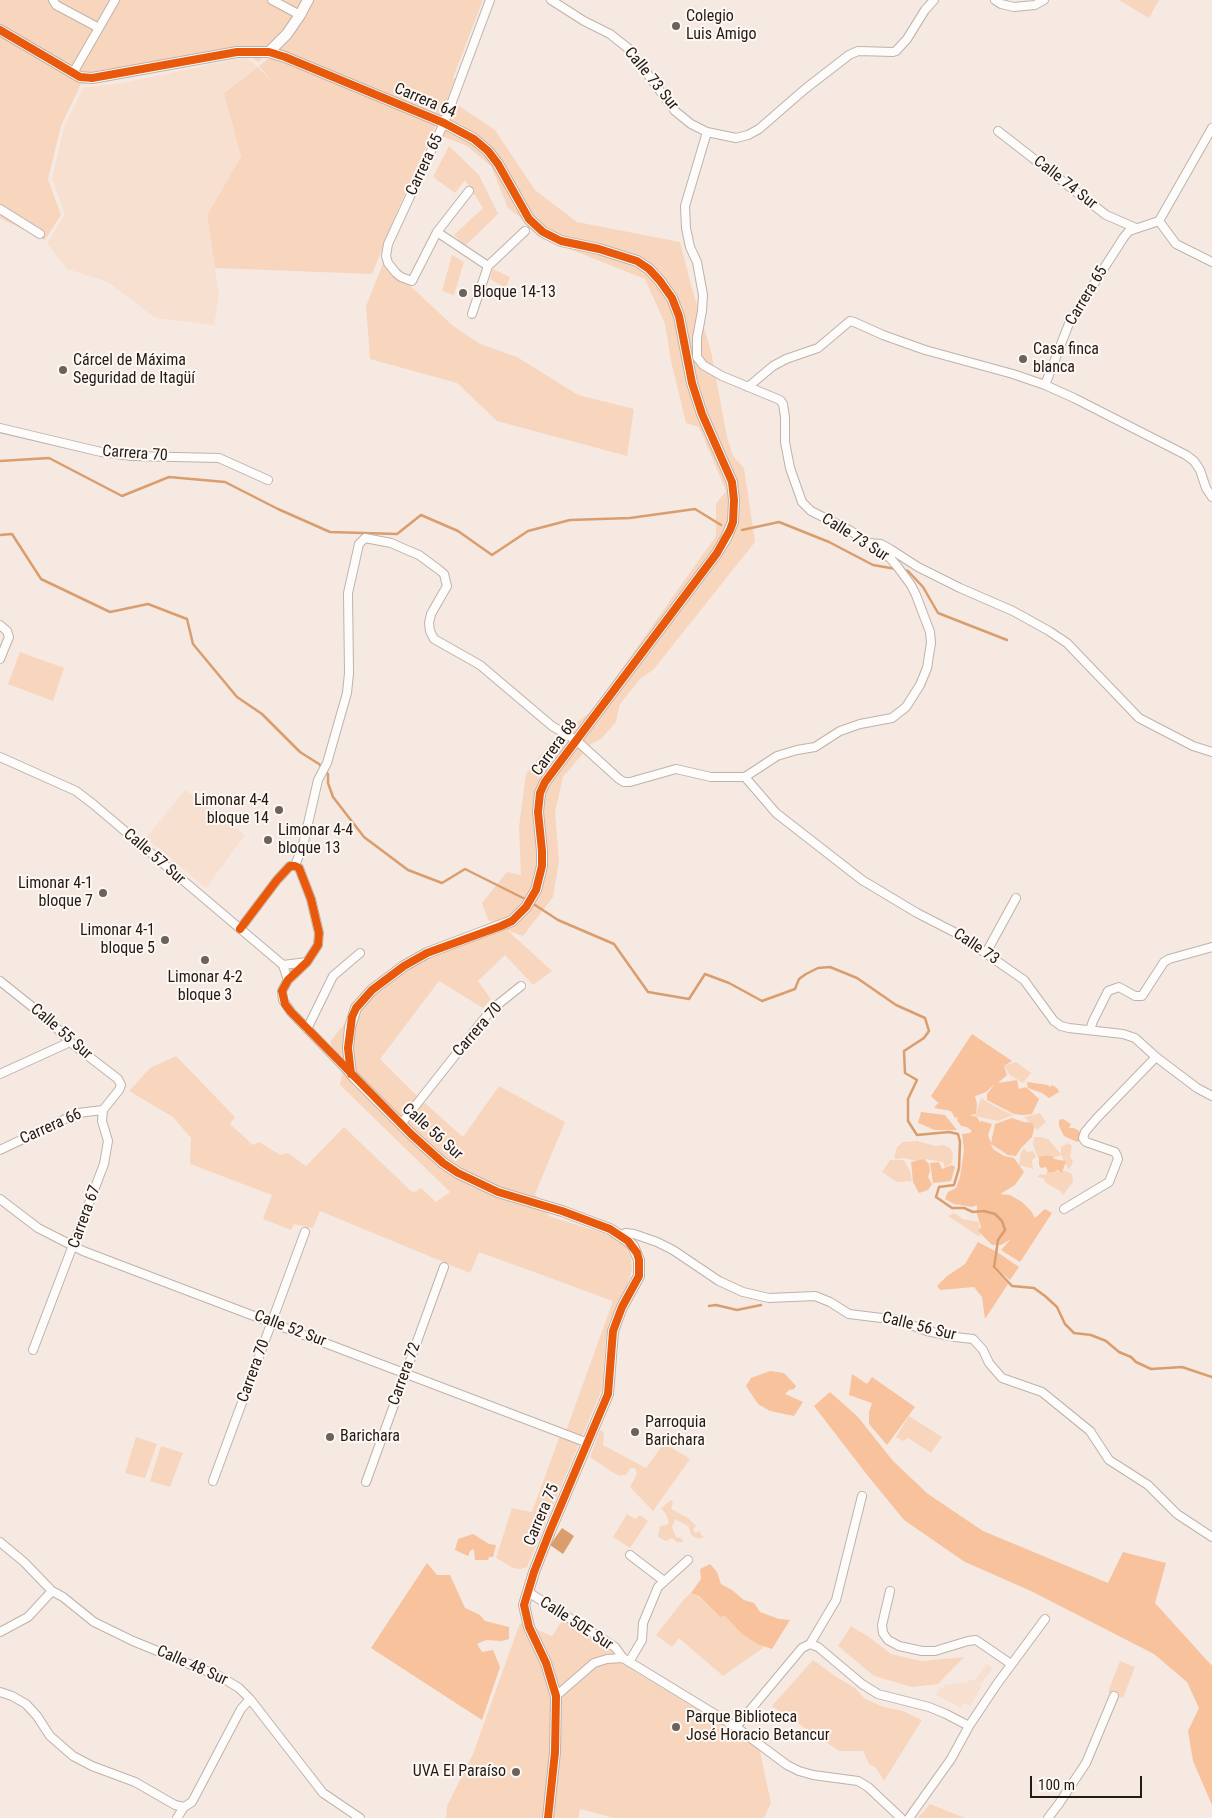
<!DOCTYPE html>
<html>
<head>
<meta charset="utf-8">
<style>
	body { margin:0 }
	#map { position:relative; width:1212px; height:1818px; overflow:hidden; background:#f5e9e2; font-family:"Roboto Condensed",sans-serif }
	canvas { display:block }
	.scale { position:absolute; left:1030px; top:1776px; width:112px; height:22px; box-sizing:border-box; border:2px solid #231a14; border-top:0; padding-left:6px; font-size:15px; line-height:18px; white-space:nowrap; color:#231a14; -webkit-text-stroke:4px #fef8f5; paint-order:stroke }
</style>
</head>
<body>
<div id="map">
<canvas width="1212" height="1818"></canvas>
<div class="scale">100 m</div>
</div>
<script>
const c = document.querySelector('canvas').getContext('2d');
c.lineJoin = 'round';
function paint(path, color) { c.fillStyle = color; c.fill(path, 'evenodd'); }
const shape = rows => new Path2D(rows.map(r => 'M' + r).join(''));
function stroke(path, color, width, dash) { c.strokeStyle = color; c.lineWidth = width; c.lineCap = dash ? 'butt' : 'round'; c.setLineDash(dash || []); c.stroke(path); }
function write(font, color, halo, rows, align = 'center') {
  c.font = font + ' "Roboto Condensed",sans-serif'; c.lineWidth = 4; c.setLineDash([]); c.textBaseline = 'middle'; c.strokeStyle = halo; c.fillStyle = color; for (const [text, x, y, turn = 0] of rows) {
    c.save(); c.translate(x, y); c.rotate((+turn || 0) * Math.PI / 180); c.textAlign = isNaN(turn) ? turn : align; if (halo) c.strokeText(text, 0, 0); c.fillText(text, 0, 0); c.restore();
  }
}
paint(shape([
	[246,57,258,67,224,93,241,157,207,215,219,294,214,325,155,318,108,282,67,269,47,243,65,214,52,178,65,124,84,87,118,84],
	[185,790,245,835,206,888,146,838],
	[987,1664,993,1668,980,1685,982,1686,970,1706,964,1703,961,1708,936,1695,940,1687,944,1688,944,1685,967,1682,969,1679,974,1681]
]), '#f8e0d1');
paint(shape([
	[0,0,483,0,453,78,455,79,442,112,402,200,372,274,215,268,207,215,241,157,224,93,258,67,275,85,259,66,283,46,278,43,258,62,246,53,109,81,81,84,61,126,48,179,61,215,45,240,0,218],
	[1119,0,1159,0,1149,18],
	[449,99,495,130,535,190,577,222,680,242,691,285,711,351,727,437,733,456,744,468,755,542,653,670,641,678,620,704,616,722,601,739,591,744,563,777,555,812,559,861,553,897,523,936,507,930,552,971,533,985,505,955,478,981,491,999,483,1008,439,981,380,1059,416,1095,463,1137,499,1086,565,1122,535,1194,549,1216,603,1233,618,1239,627,1249,631,1259,632,1270,625,1292,616,1306,606,1338,602,1389,531,1558,527,1567,520,1569,513,1568,496,1558,512,1508,532,1512,559,1438,566,1431,613,1301,479,1252,470,1273,320,1211,313,1228,294,1224,291,1230,263,1219,272,1195,190,1164,191,1138,173,1117,129,1091,150,1068,176,1056,235,1117,230,1124,253,1145,259,1142,280,1155,288,1153,306,1166,344,1127,411,1191,415,1192,421,1188,436,1202,450,1192,340,1085,342,1073,330,1042,340,1029,375,993,425,959,502,927,488,920,482,903,507,872,521,875,519,827,526,774,554,738,591,712,716,536,716,504,726,491,699,427,686,423,671,361,665,324,645,279,552,242,508,208,491,166,467,146,435,133],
	[449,146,479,175,498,214,465,246,454,235,483,208,465,180,455,193,433,177],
	[452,255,464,262,454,295,442,291],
	[384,261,393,276,403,279,452,325,480,344,517,357,578,395,634,409,627,456,497,421,457,383,370,359,366,306],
	[493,269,510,277,506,288,490,279],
	[20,652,64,668,53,701,8,684],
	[1016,1062,1031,1073,1023,1083,1010,1075,1004,1066],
	[981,1098,994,1106,1013,1115,998,1121,975,1116],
	[1040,1113,1046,1122,1037,1130,1024,1117],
	[1034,1137,1041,1137,1048,1139,1061,1154,1061,1147,1068,1143,1072,1146,1070,1157,1073,1161,1069,1170,1061,1155,1053,1158,1038,1158,1033,1145],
	[918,1141,935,1146,944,1145,950,1148,953,1154,952,1163,945,1168,943,1162,925,1159,921,1162,904,1158,894,1159,897,1147,903,1142],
	[1024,1148,1027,1152,1033,1151,1036,1157,1032,1160,1033,1169,1019,1165,1021,1152],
	[890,1160,904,1160,910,1171,912,1181,897,1182,882,1172],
	[1066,1171,1072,1174,1073,1182,1063,1195,1060,1191,1046,1183,1043,1178,1037,1177,1040,1174,1046,1175,1047,1172],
	[954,1213,963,1219,979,1222,980,1237,948,1216],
	[909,1416,942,1437,931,1453,908,1438,903,1441,896,1437],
	[600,1430,604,1432,603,1445,646,1468,664,1443,690,1459,653,1511,630,1487,637,1474,635,1468,630,1468,627,1474,620,1476,612,1472,590,1457],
	[136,1437,157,1444,145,1478,125,1473],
	[161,1446,183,1453,170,1487,150,1481],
	[671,1500,673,1503,671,1509,688,1518,696,1526,693,1530,695,1533,701,1531,700,1534,704,1537,700,1539,692,1536,688,1526,675,1519,672,1527,676,1537,681,1538,684,1542,677,1542,672,1538,666,1541,658,1537,660,1526,667,1525,669,1522,666,1514,661,1508],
	[627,1514,635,1519,640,1515,648,1521,630,1548,613,1537],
	[691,1593,698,1596,720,1617,725,1616,742,1634,757,1644,763,1646,763,1648,723,1676,679,1638,672,1647,656,1635,685,1598],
	[563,1619,609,1649,634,1671,759,1747,771,1803,764,1818,614,1818,580,1809,578,1818,446,1818,447,1806,473,1754,520,1623,552,1636],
	[851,1626,869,1637,891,1654,922,1661,964,1657,938,1684,912,1687,874,1676,838,1646],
	[813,1660,838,1678,855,1688,865,1699,884,1707,903,1711,922,1720,884,1781,876,1768,869,1764,863,1751,839,1751,772,1706],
	[1120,1661,1135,1667,1123,1698,1108,1692],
	[930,1804,965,1818,918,1818]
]), '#f8d6be');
paint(shape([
	[972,1034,1012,1061,1004,1066,1007,1075,998,1083,1017,1080,1019,1089,1026,1087,1039,1099,1032,1114,1023,1115,1014,1114,987,1100,987,1094,995,1084,986,1092,975,1096,977,1104,976,1114,970,1115,977,1117,980,1122,982,1121,992,1124,988,1135,991,1143,995,1124,1012,1118,1024,1122,1033,1123,1034,1129,1032,1137,1021,1148,1016,1156,1008,1155,991,1144,993,1149,1004,1156,1014,1158,1024,1172,1015,1185,1000,1194,1010,1195,1022,1202,1031,1211,1035,1218,1045,1209,1052,1213,1020,1262,1001,1250,1011,1239,1001,1245,992,1245,978,1231,981,1227,977,1214,977,1205,972,1207,954,1204,945,1199,948,1192,956,1188,960,1177,964,1150,962,1134,970,1133,972,1131,967,1127,961,1126,957,1120,958,1117,955,1118,951,1111,934,1108,939,1102,937,1102,931,1096],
	[1027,1082,1048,1085,1050,1087,1052,1085,1057,1088,1059,1092,1049,1098,1042,1093,1028,1088],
	[921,1112,945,1115,957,1130,935,1130,918,1123],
	[1063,1119,1071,1124,1069,1128,1074,1128,1079,1131,1082,1136,1081,1140,1077,1142,1064,1136,1059,1126,1059,1120],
	[1044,1156,1052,1156,1054,1159,1066,1161,1062,1173,1058,1170,1054,1172,1048,1172,1046,1167,1041,1168,1039,1165,1039,1157],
	[924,1159,929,1164,930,1171,928,1177,932,1184,928,1190,919,1193,913,1182,911,1162],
	[939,1162,942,1169,952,1165,955,1167,951,1181,933,1183,930,1163],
	[978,1242,995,1251,993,1268,1008,1284,985,1319,982,1297,974,1287,940,1290,937,1286,947,1276,965,1264],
	[997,1252,1019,1267,1010,1280,994,1267],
	[770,1371,784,1373,796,1386,794,1389,789,1390,785,1394,803,1402,794,1416,770,1411,758,1404,746,1386,751,1378],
	[852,1374,867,1384,872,1377,915,1407,887,1445,869,1424,869,1412,872,1403,849,1395],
	[830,1392,858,1417,893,1461,928,1494,983,1531,1108,1583,1123,1552,1166,1563,1155,1603,1212,1666,1212,1805,1193,1761,1188,1731,1199,1708,1187,1682,1154,1654,1031,1591,965,1562,904,1520,868,1476,814,1406],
	[473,1534,489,1544,496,1545,493,1557,489,1557,488,1560,475,1560,474,1549,470,1551,468,1556,455,1550,458,1539],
	[427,1563,437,1575,450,1575,465,1608,480,1615,485,1621,509,1627,509,1639,501,1641,486,1640,477,1644,482,1652,493,1650,500,1667,482,1720,371,1648],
	[710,1564,717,1572,721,1584,732,1590,744,1600,754,1603,760,1612,779,1619,790,1620,772,1649,757,1644,742,1634,725,1616,720,1617,699,1596,691,1593,701,1579,700,1569]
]), '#f7c29c');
paint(shape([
	[562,1528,574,1536,563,1554,550,1545]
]), '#da9d6e');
stroke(shape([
	[0,461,49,458,122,496,169,477,225,482,278,509,330,532,397,534,421,515,458,531,492,555,528,531,570,520,630,518,695,509,721,525],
	[742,530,779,522,829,542,873,565,896,569],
	[0,535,12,534,41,579,110,612,148,604,187,619,193,644,237,697,262,714,300,752,319,764,328,774,328,783,333,797,364,837,408,870,442,883,465,869,527,900],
	[903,570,908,571,923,587,938,613,1007,640],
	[532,903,558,920,614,944,648,992,689,999,705,974,729,983,762,1001,795,989,799,979,806,974,818,968,830,967,857,978,896,1005,925,1018,929,1031,924,1038,904,1051,905,1073,917,1080,908,1099,908,1121,917,1135,949,1132,958,1134,960,1142,959,1168,954,1185,939,1187,936,1197,952,1208,964,1208,973,1212,984,1211,995,1214,1002,1221,1005,1230,998,1240,994,1267,1012,1286,1034,1288,1045,1296,1057,1307,1065,1324,1074,1333,1091,1335,1106,1341,1119,1352,1131,1357,1136,1362,1151,1369,1182,1367,1212,1377],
	[709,1306,716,1305,737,1310,761,1305]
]), '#da9d6e', 2.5);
const street = shape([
	[53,0,56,5,99,28],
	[272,0,300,15],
	[551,0,584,21,610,34,629,49,675,111,691,124,707,132,736,138,748,135,759,129,805,89,849,55,858,51,893,52,896,51,907,39,925,10,934,0],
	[995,0,1001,4,1014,7,1035,5,1044,0],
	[73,73,115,0],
	[998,131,1106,215,1136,228],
	[707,132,685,206,686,228,690,247,697,262,703,295,702,311,697,338,697,357,703,365,722,376,780,400,783,404,785,417,785,442,790,468,802,502,811,511,849,530,868,542,890,558,897,566,911,585,916,595,930,632,931,643,927,668,920,685,906,707,892,718,860,724,840,731,815,747,797,750,777,756,745,777],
	[469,191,437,232,412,281,401,277,396,273,388,263,386,256,388,244,444,123,490,0],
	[0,209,40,234],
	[1159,221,1176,244,1212,262],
	[437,232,488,266],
	[472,314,488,266,525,231],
	[1045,385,1070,321,1124,237,1129,231,1159,221,1212,128],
	[748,387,773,366,786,359,818,348,850,321,854,322,883,335,925,350,1013,374,1045,385,1074,398,1186,455,1194,461,1200,470,1206,488,1212,497],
	[0,428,101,452,132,456,219,458,268,480],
	[869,543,881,544,890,549,918,567,960,588,1013,611,1049,631,1067,643,1139,718,1193,746,1212,752],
	[0,625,7,631,9,637,0,659],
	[0,757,76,791,93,804,283,965,288,980],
	[745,777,776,813,862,880,917,913,958,934,1024,980,1054,1021,1061,1026,1069,1028,1123,1034,1135,1038,1156,1057,1197,1088,1212,1096],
	[295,866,304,841,318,780,327,763,347,693,349,673,348,593,359,544,365,538,391,543,407,550,419,555,438,569,444,574,447,586,431,614,429,623,430,631,434,639,480,665,552,726,576,740,619,779,624,782,630,782,676,769,711,777,745,777],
	[240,929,277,880,290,866,295,866,299,868,311,899,319,933,318,945,307,962,288,980,282,991,283,1000,291,1012,351,1074],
	[986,953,1016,898],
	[283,965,307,962],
	[0,981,50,1021,70,1042,118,1079,121,1085,119,1090,103,1110,102,1121,108,1141,104,1164,33,1350],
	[307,1029,333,976,360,953],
	[1090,1030,1093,1021,1108,991,1119,987,1135,996,1142,996,1164,962,1169,959,1212,947],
	[0,1074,70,1042],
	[401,1124,491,1010,521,986],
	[0,1150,78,1113,103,1110],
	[0,1199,38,1228,83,1251,588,1443],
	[1064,1209,1109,1182,1118,1159,1117,1156,1115,1152,1086,1142,1083,1138,1085,1132,1096,1119,1156,1057],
	[621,1235,626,1233,634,1234,657,1242,673,1250,719,1281,743,1292,769,1298,815,1296,830,1302,849,1314,898,1320,927,1331,955,1337,973,1339,983,1350,989,1363,1002,1378,1042,1392,1090,1431,1109,1460,1148,1485,1177,1514,1212,1537],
	[213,1481,305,1232],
	[366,1482,444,1267],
	[0,1542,24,1562,52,1591,63,1597,94,1622,133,1641,221,1677,239,1688,250,1699,323,1793,360,1818],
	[630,1555,664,1581],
	[890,1591,882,1625,883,1633,888,1640,899,1646,922,1651,935,1651,968,1641,976,1640,1011,1664],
	[528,1592,615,1647,623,1658,736,1727,787,1765,799,1771,813,1775,858,1781,868,1787,901,1818],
	[0,1632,28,1617,52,1591],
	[810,1644,836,1600,862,1496],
	[629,1662,642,1640,643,1623,658,1587,688,1560],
	[0,1692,12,1696,26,1704,37,1716,50,1736,73,1756,92,1766,135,1782,175,1805,184,1807],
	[556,1696,594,1663,607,1659,623,1658],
	[736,1727,802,1648,810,1644,818,1647,862,1684,878,1694,929,1707,946,1714,969,1726],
	[177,1818,184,1807,192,1802,241,1709,250,1699],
	[909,1818,951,1759,969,1726,997,1684,1045,1619],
	[1048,1818,1058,1805,1086,1763,1114,1696]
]);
const secondary = shape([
	[0,30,80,77,92,78,237,52,269,52,285,57,444,123,474,139,488,151,498,164,529,219,543,232,561,241,599,249,637,261,649,269,660,281,672,298,679,316,692,383,702,414,732,482,734,500,733,522,726,538,717,553,545,782,540,793,538,812,542,851,542,866,536,890,526,907,512,921,427,953,404,966,372,990,356,1008,350,1027,348,1048,351,1074,411,1134,443,1163,458,1173,498,1192,562,1211,610,1229,628,1241,633,1246,639,1260,639,1276,622,1307,613,1331,608,1394,550,1531,534,1572,524,1605,529,1627,546,1663,556,1696,555,1752,548,1818],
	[269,52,287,34,300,15,308,0]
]);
stroke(street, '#bcb3ac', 10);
stroke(secondary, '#bcb3ac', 12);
stroke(street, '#fefcfb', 8);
stroke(secondary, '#fefcfb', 10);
stroke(shape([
	[0,30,80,77,92,78,237,52,269,52,285,57,444,123,474,139,488,151,498,164,529,219,543,232,561,241,599,249,637,261,649,269,660,281,672,298,679,316,692,383,702,414,732,482,734,500,733,522,730,530,717,553,545,782,540,793,538,812,542,851,542,866,536,890,526,907,512,921,501,926,427,953,404,966,372,990,356,1008,352,1017,348,1048,351,1074],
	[240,929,277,880,290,866,295,866,299,868,311,899,319,933,318,945,307,962,288,980,282,991,285,1004,291,1012,411,1134,443,1163,458,1173,498,1192,562,1211,610,1229,628,1241,637,1253,639,1260,639,1276,622,1307,613,1331,608,1394,550,1531,534,1572,524,1605,529,1627,546,1663,556,1696,555,1752,548,1818]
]), '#e8590c', 8);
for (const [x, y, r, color] of [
	[676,26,5,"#6c625c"],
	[463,293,5,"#6c625c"],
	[1023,359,5,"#6c625c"],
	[63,370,5,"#6c625c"],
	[279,810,5,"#6c625c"],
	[268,840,5,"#6c625c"],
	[103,893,5,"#6c625c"],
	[165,940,5,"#6c625c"],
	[205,960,5,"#6c625c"],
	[635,1432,5,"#6c625c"],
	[330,1437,5,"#6c625c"],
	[676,1727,5,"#6c625c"],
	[516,1772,5,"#6c625c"]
]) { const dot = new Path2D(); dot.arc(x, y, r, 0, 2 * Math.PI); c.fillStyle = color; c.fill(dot); stroke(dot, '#fef8f5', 2); }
write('16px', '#231a14', '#fef8f5', [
	["Colegio",686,17],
	["Luis Amigo",686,35],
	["Bloque 14-13",473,293],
	["Casa finca",1033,350],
	["blanca",1033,368],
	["Cárcel de Máxima",73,361],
	["Seguridad de Itagüí",73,379],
	["Limonar 4-4",269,801,"right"],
	["bloque 14",269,819,"right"],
	["Limonar 4-4",278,831],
	["bloque 13",278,849],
	["Limonar 4-1",93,884,"right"],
	["bloque 7",93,902,"right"],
	["Limonar 4-1",155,931,"right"],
	["bloque 5",155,949,"right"],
	["Limonar 4-2",205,978,"center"],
	["bloque 3",205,996,"center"],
	["Parroquia",645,1423],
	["Barichara",645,1441],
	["Barichara",340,1437],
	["Parque Biblioteca",686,1718],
	["José Horacio Betancur",686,1736],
	["UVA El Paraíso",506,1772,"right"]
], 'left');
write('16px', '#231a14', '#fef8f5', [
	["Calle 73 Sur",651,79,51],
	["Carrera 64",425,101,23],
	["Carrera 65",425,165,-65],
	["Calle 74 Sur",1065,183,38],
	["Carrera 65",1087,296,-59],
	["Carrera 70",135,454,4],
	["Calle 73 Sur",855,538,32],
	["Carrera 68",555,748,-54],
	["Calle 57 Sur",154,857,41],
	["Calle 73",976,947,34],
	["Carrera 70",478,1030,-49],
	["Calle 55 Sur",61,1032,41],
	["Carrera 66",51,1127,-24],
	["Calle 56 Sur",432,1132,42],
	["Carrera 67",85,1217,-70],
	["Calle 56 Sur",919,1327,14],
	["Calle 52 Sur",290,1329,21],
	["Carrera 70",254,1371,-70],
	["Carrera 72",405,1374,-70],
	["Carrera 75",542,1515,-67],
	["Calle 50E Sur",576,1624,33],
	["Calle 48 Sur",192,1666,24]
]);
</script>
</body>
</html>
